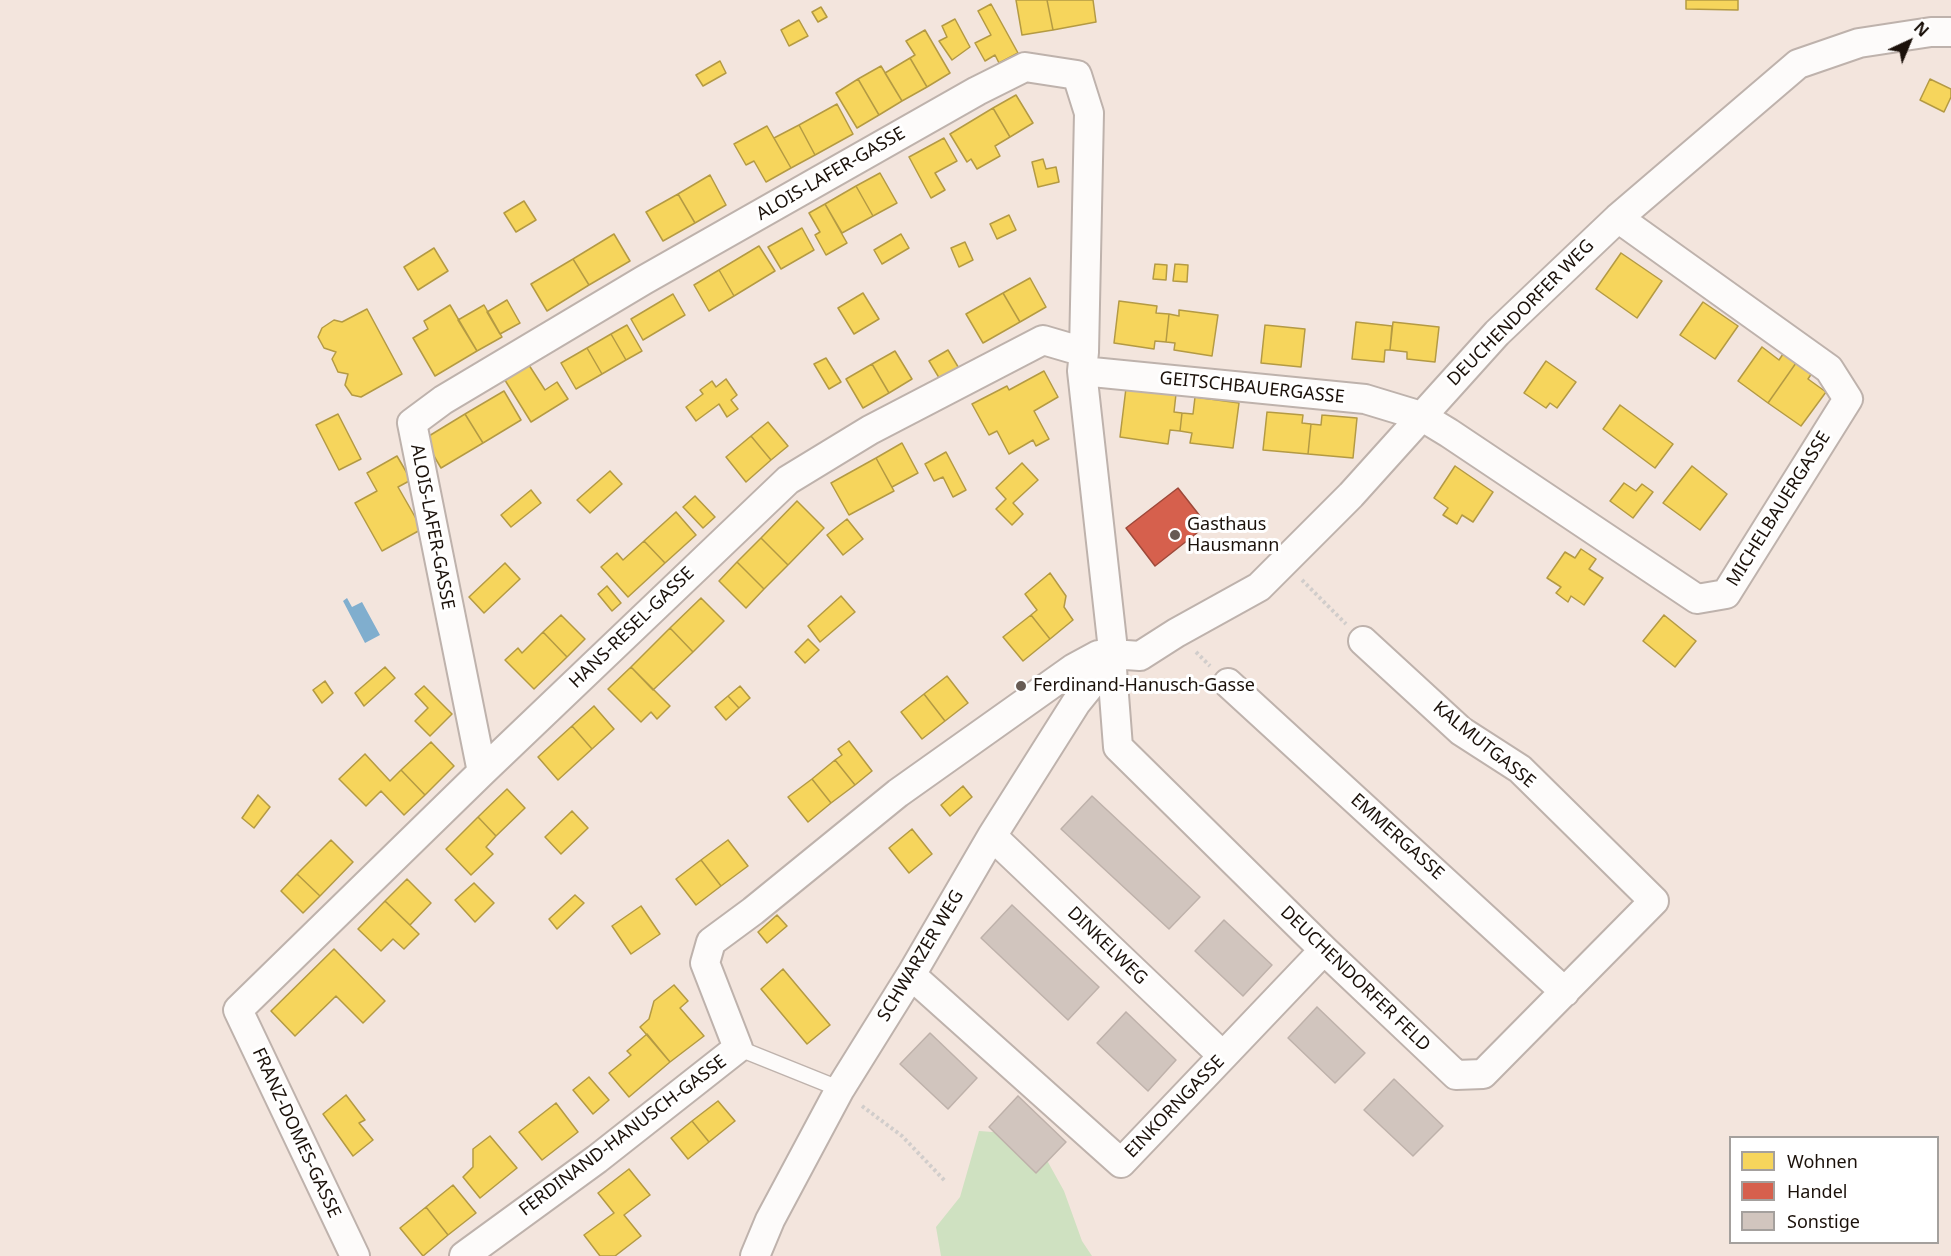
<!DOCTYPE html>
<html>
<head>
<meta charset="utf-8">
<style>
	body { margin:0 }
	#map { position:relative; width:1951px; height:1256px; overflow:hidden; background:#f3e5dd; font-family:"Noto Sans",sans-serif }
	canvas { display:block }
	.legend { position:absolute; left:1729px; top:1136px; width:210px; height:108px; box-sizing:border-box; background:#fff; border:2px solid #a4a09d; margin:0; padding:8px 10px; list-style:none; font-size:18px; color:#1b110a }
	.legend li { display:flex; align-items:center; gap:12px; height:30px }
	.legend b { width:30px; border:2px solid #a4a09d }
	.north { position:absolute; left:1879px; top:12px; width:60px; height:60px; -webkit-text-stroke:4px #fff; paint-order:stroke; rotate:44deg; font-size:16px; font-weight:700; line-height:24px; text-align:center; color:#1b110a }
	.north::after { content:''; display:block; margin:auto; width:21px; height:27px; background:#1b110a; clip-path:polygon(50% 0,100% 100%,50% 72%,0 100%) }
</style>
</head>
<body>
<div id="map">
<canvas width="1951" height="1256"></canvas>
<ul class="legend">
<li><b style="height:16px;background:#f6d55c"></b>Wohnen</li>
<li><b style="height:16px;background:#d6604d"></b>Handel</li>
<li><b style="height:16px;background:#d1c5be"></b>Sonstige</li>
</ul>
<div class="north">N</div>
</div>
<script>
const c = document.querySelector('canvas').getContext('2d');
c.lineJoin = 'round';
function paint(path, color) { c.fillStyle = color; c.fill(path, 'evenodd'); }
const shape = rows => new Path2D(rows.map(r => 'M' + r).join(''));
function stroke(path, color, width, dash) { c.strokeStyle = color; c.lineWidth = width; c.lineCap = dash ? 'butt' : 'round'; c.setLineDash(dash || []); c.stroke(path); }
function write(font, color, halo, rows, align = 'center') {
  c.font = font + ' "Noto Sans",sans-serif'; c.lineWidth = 6; c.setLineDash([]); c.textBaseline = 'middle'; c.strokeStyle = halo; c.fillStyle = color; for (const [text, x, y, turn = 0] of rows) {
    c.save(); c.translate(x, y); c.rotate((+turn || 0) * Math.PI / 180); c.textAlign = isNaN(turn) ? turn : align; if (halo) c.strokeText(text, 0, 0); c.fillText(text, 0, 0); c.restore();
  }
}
paint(shape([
	[979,1131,1033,1135,1064,1191,1082,1241,1092,1256,941,1256,936,1227,960,1197]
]), '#cfe1c1');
paint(shape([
	[347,598,352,607,362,602,380,635,365,643,343,601]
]), '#80aece');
const homes = shape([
	[1016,0,1047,0,1053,30,1022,35,1016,0],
	[1047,0,1093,0,1096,22,1053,30,1047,0],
	[1686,0,1738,0,1738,10,1686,9,1686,0],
	[991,4,1018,53,999,63,995,55,985,61,975,43,991,35,978,11,991,4],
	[821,7,827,17,818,22,812,12,821,7],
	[955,19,970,47,952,60,939,41,947,37,942,26,955,19],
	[799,20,808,36,789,46,781,30,799,20],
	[925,30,950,73,927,87,910,58,915,55,906,41,925,30],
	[910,58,927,87,902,101,885,73,910,58],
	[720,61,726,73,703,86,696,75,720,61],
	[881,66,902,101,879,115,858,79,881,66],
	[858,79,879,115,857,128,836,93,858,79],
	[1930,79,1951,89,1951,97,1944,112,1920,100,1930,79],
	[1016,95,1033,123,1010,137,993,108,1016,95],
	[837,104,853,134,815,155,799,125,837,104],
	[993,108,1010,137,995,146,1000,156,977,169,971,159,967,162,950,134,993,108],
	[799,125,815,155,791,168,774,138,799,125],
	[767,126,791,168,766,182,754,161,746,165,734,144,767,126],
	[944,138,957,161,935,173,945,190,931,198,909,157,944,138],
	[1043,159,1046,169,1056,167,1059,182,1038,187,1032,162,1043,159],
	[880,173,897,203,873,216,856,186,880,173],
	[710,175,726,205,695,223,678,194,710,175],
	[856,186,873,216,842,233,825,204,856,186],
	[678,194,695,223,663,241,646,212,678,194],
	[524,201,536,220,516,232,504,213,524,201],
	[825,204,847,243,826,255,815,235,820,232,809,213,825,204],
	[1009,215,1016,230,997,239,990,224,1009,215],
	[802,228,814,250,781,269,768,247,802,228],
	[614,234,630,261,589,285,573,259,614,234],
	[901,234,909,248,882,264,874,250,901,234],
	[965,242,973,260,959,267,951,248,965,242],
	[759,246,775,271,734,296,719,270,759,246],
	[434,248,448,271,418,290,404,267,434,248],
	[1621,253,1662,281,1637,318,1596,289,1621,253],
	[573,259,589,285,547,311,531,284,573,259],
	[1155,264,1167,265,1166,280,1153,279,1155,264],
	[1175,264,1188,265,1187,282,1173,281,1175,264],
	[719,270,734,296,709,311,694,285,719,270],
	[1030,278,1046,307,1020,322,1003,293,1030,278],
	[863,293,879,319,854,334,838,308,863,293],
	[1003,293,1020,322,983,343,966,314,1003,293],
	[673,294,685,315,643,340,631,319,673,294],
	[507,300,520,323,500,334,487,312,507,300],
	[1119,301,1157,306,1156,313,1169,314,1166,342,1155,341,1154,349,1114,343,1119,301],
	[1703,302,1738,326,1715,359,1680,335,1703,302],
	[450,305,477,351,435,376,413,338,428,329,424,321,450,305],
	[484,305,502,337,477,351,458,320,484,305],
	[367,309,402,374,361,397,352,395,345,385,348,374,338,372,332,359,336,352,324,348,318,337,322,328,334,320,342,322,367,309],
	[1179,310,1218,315,1212,356,1174,350,1175,343,1166,342,1169,314,1179,316,1179,310],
	[1356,322,1392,326,1390,350,1385,350,1384,362,1352,359,1356,322],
	[1393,322,1439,327,1435,362,1407,359,1407,352,1390,350,1393,322],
	[627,325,642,351,626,360,611,334,627,325],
	[1265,325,1305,329,1301,367,1261,363,1265,325],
	[611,334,626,360,602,374,587,348,611,334],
	[1762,347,1779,360,1783,354,1796,363,1768,403,1738,381,1762,347],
	[587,348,602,374,576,389,561,363,587,348],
	[948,350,960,370,941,381,929,361,948,350],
	[895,351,912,379,889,393,872,364,895,351],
	[826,358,841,382,829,389,814,364,826,358],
	[1546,361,1576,382,1557,408,1550,403,1546,408,1524,393,1546,361],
	[527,362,545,390,557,382,568,399,531,422,503,377,527,362],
	[1796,363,1812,373,1808,379,1826,392,1801,426,1768,403,1796,363],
	[872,364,889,393,863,408,846,379,872,364],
	[1044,371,1058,397,1034,411,1049,439,1036,446,1033,440,1009,454,997,431,989,435,972,404,1007,386,1009,390,1044,371],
	[726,379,737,395,731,400,738,409,727,417,719,404,696,421,686,407,703,394,700,390,712,381,716,387,726,379],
	[1126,388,1176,394,1174,412,1182,413,1180,431,1170,430,1168,444,1120,437,1126,388],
	[504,391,521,420,483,443,465,414,504,391],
	[1195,397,1239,403,1233,448,1190,443,1192,433,1180,431,1182,413,1193,414,1195,397],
	[1620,405,1673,444,1655,468,1603,429,1620,405],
	[1267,412,1303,415,1302,423,1311,424,1308,454,1263,450,1267,412],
	[338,414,361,459,339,470,316,425,338,414],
	[465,414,483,443,441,468,424,439,465,414],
	[1322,415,1357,418,1353,458,1308,454,1311,424,1321,425,1322,415],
	[768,422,788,446,771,460,751,436,768,422],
	[751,436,771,460,746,482,726,457,751,436],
	[902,443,918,473,892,487,876,458,902,443],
	[946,452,966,490,953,497,943,477,934,481,925,464,946,452],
	[397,456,411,480,398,487,422,529,382,551,355,503,377,491,367,473,397,456],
	[876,458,894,491,849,515,831,483,876,458],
	[1022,463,1038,480,1013,503,1023,514,1012,525,996,509,1006,499,996,488,1022,463],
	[1455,466,1493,492,1473,522,1462,515,1457,524,1443,515,1448,508,1434,498,1455,466],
	[1692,466,1727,494,1700,530,1663,503,1692,466],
	[610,471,622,484,590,513,577,500,610,471],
	[1624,483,1636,491,1642,484,1653,492,1633,518,1610,501,1624,483],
	[531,490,541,503,511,527,501,515,531,490],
	[695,496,715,517,703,528,683,507,695,496],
	[797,501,824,528,788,565,761,538,797,501],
	[676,512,696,535,665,563,644,541,676,512],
	[847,519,863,539,843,555,827,535,847,519],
	[761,538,788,565,764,589,737,562,761,538],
	[644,541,665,563,628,597,601,567,617,553,623,560,644,541],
	[1581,549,1596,559,1589,569,1603,578,1584,605,1571,596,1568,602,1556,593,1561,587,1547,578,1565,552,1575,558,1581,549],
	[737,562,764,589,746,608,719,581,737,562],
	[505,563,520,579,484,613,469,597,505,563],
	[1050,573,1066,596,1064,607,1073,620,1050,639,1031,615,1037,610,1025,594,1050,573],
	[607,586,621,603,612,611,598,594,607,586],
	[841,596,855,612,820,642,808,626,841,596],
	[701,598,724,621,693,652,670,628,701,598],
	[561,615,585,639,567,657,543,632,561,615],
	[1031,615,1050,639,1023,661,1003,637,1031,615],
	[1664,615,1696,641,1675,667,1643,641,1664,615],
	[670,628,693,652,653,690,631,667,670,628],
	[543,632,567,657,534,689,505,660,518,648,522,653,543,632],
	[808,639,819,650,805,663,795,652,808,639],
	[385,667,395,678,364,706,355,693,385,667],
	[631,667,670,706,657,719,651,712,641,722,608,689,631,667],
	[947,676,968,703,945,721,924,694,947,676],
	[325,681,333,693,322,703,313,690,325,681],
	[424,686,452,714,430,736,415,721,428,708,415,694,424,686],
	[740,686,750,698,739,708,728,696,740,686],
	[924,694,945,721,922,739,901,712,924,694],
	[728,696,739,708,726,720,715,707,728,696],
	[594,706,614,729,592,749,572,726,594,706],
	[572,726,592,749,558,780,538,757,572,726],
	[849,741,872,771,855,785,835,760,842,755,838,749,849,741],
	[431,742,454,766,425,795,401,770,431,742],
	[365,754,390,781,401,770,425,795,404,815,381,791,366,806,339,779,365,754],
	[835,760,855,785,831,803,812,779,835,760],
	[812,779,831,803,808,822,788,797,812,779],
	[963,786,972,797,950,816,941,805,963,786],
	[507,789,525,808,496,836,478,817,507,789],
	[258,795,270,807,254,828,242,818,258,795],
	[572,811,588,828,561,854,545,837,572,811],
	[478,817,496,836,486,847,493,854,471,875,446,849,478,817],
	[912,829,932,854,909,873,889,848,912,829],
	[331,840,353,862,320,896,297,874,331,840],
	[728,840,748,866,721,886,701,860,728,840],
	[701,860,721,886,696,905,676,879,701,860],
	[297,874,320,896,303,913,281,891,297,874],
	[407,879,431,903,410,925,385,901,407,879],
	[474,883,494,903,475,922,455,900,474,883],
	[575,895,584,903,557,929,549,919,575,895],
	[385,901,419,934,404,949,393,939,381,951,358,929,385,901],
	[641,906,660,934,631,954,612,926,641,906],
	[777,915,787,926,767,943,758,932,777,915],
	[334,949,385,1001,363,1023,336,996,295,1036,271,1011,334,949],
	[783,969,830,1025,807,1044,761,989,783,969],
	[674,985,688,1001,680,1008,704,1036,670,1062,640,1027,649,1019,654,1001,674,985],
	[647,1034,670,1062,629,1097,609,1073,631,1055,627,1051,647,1034],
	[589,1077,609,1100,593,1114,573,1090,589,1077],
	[346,1095,365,1120,359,1123,373,1140,353,1156,323,1114,346,1095],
	[718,1101,735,1121,709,1142,692,1121,718,1101],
	[556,1103,578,1132,542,1160,519,1132,556,1103],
	[692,1121,709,1142,688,1159,671,1138,692,1121],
	[490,1136,517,1168,480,1198,463,1177,473,1167,473,1149,490,1136],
	[629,1169,650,1195,624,1215,641,1236,615,1256,600,1256,584,1235,614,1213,598,1193,629,1169],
	[453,1185,476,1213,448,1235,426,1207,453,1185],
	[426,1207,448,1235,423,1256,400,1228,426,1207]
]);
paint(homes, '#f6d55c');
stroke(homes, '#b49a43', 1.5);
const shops = shape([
	[1178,488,1207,525,1155,566,1126,528,1178,488]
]);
paint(shops, '#d6604d');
stroke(shops, '#9e4839', 1.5);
const building = shape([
	[1092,796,1200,897,1169,929,1061,829,1092,796],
	[1012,905,1099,987,1068,1020,981,938,1012,905],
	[1224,920,1272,965,1243,996,1195,951,1224,920],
	[1317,1007,1365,1053,1335,1083,1288,1038,1317,1007],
	[1126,1012,1176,1060,1148,1091,1097,1043,1126,1012],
	[930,1033,977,1078,948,1109,900,1064,930,1033],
	[1394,1079,1443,1126,1413,1156,1364,1110,1394,1079],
	[1018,1096,1066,1142,1036,1173,989,1127,1018,1096]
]);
paint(building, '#d1c5be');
stroke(building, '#beb1aa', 1.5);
const lane = shape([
	[738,1048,840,1089]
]);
const street = shape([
	[1082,371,1365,399,1421,416,1449,433,1697,599,1726,594,1848,399,1829,369,1618,218],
	[1126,655,1140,656,1176,633,1259,587,1351,495,1497,333,1618,218,1798,64,1859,43,1931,32,1951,32],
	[1112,669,1118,747,1324,950,1456,1075,1483,1074,1654,901,1520,769,1461,731,1363,641],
	[1228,683,1565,992],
	[482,772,412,423,443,400,644,280,977,91,1025,67,1077,75,1089,113,1084,352,1082,371,1112,641],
	[992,836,1223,1056],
	[911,975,1121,1163,1324,950],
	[355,1256,238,1010,482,772,788,480,870,430,1043,340,1084,352],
	[464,1256,597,1159,738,1048,705,963,711,942,753,911,898,793,1074,668,1098,655],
	[755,1256,770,1220,840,1089,911,975,992,836,1076,703,1105,667]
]);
stroke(lane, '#beb2ac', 18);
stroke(street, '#beb2ac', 32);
stroke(shape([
	[1302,580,1346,624],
	[1196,652,1210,666],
	[862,1106,902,1136,946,1182]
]), '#d1cdcb', 4, [3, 3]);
stroke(lane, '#fdfbfa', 15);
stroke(street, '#fdfbfa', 28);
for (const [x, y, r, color] of [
	[1175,535,6,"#675b54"],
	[1021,686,6,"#675b54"]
]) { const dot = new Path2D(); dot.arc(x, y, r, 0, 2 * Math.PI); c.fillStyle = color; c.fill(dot); stroke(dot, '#fff', 2); }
write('18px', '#1b110a', '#fff', [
	["ALOIS-LAFER-GASSE",831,174,-30],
	["DEUCHENDORFER WEG",1521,313,-45],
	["GEITSCHBAUERGASSE",1252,388,6],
	["MICHELBAUERGASSE",1779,509,-58],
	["ALOIS-LAFER-GASSE",432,527,79],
	["HANS-RESEL-GASSE",632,628,-44],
	["KALMUTGASSE",1484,745,39],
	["EMMERGASSE",1397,837,42],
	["DINKELWEG",1107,946,44],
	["SCHWARZER WEG",921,956,-59],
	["DEUCHENDORFER FELD",1355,979,44],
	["EINKORNGASSE",1175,1107,-46],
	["FRANZ-DOMES-GASSE",296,1133,65],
	["FERDINAND-HANUSCH-GASSE",623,1136,-37]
]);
write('18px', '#1b110a', '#fff', [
	["Gasthaus",1187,525],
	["Hausmann",1187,546],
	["Ferdinand-Hanusch-Gasse",1033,686]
], 'left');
</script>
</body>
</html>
